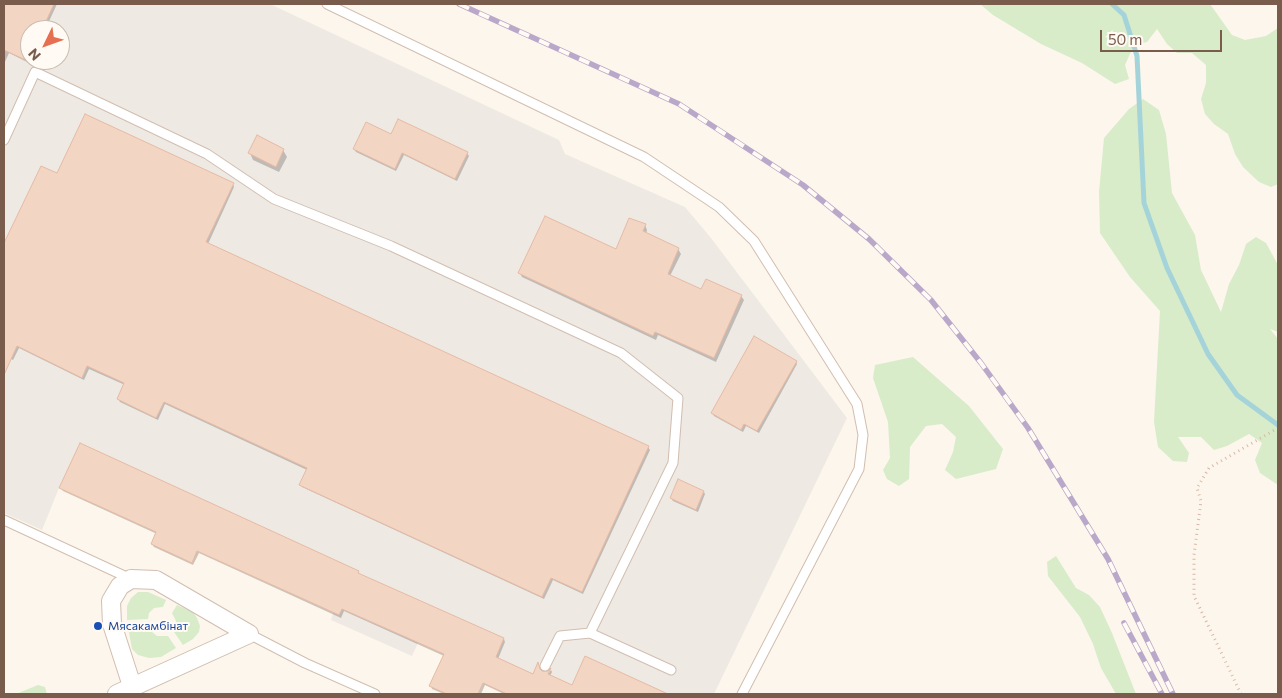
<!DOCTYPE html>
<html>
<head>
<meta charset="utf-8">
<style>
	body { margin:0 }
	#map { position:relative; width:1282px; height:698px; overflow:hidden; background:#fdf6ec; font-family:Commissioner,sans-serif }
	canvas { display:block }
	.frame { position:absolute; inset:0; border:5px solid #7a5c4d; pointer-events:none }
	.north { position:absolute; left:20px; top:20px; width:50px; height:50px; box-sizing:border-box; background:#fffaf3; border:1px solid #cabbb1; border-radius:50%; rotate:228deg; font-size:14px; font-weight:700; line-height:20px; text-align:center; color:#7a5c4d }
	.north::after { content:''; display:block; margin:auto; width:18px; height:22px; background:#e76f51; clip-path:polygon(50% 0,100% 100%,50% 72%,0 100%) }
	.scale { position:absolute; left:1100px; top:30px; width:122px; height:22px; box-sizing:border-box; border:2px solid #7a5c4d; border-top:0; padding-left:6px; font-size:15px; line-height:18px; white-space:nowrap; color:#7a5c4d; -webkit-text-stroke:4px #fffaf3; paint-order:stroke }
</style>
</head>
<body>
<div id="map">
<canvas width="1282" height="698"></canvas>
<div class="frame"></div>
<div class="north">N</div>
<div class="scale">50 m</div>
</div>
<script>
const c = document.querySelector('canvas').getContext('2d');
c.lineJoin = 'round';
function paint(path, color) { c.fillStyle = color; c.fill(path, 'evenodd'); }
const shape = rows => new Path2D(rows.map(r => 'M' + r).join(''));
function stroke(path, color, width, dash) { c.strokeStyle = color; c.lineWidth = width; c.lineCap = dash ? 'butt' : 'round'; c.setLineDash(dash || []); c.stroke(path); }
function write(font, color, halo, rows, align = 'center') {
  c.font = font + ' Commissioner,sans-serif'; c.lineWidth = 4; c.setLineDash([]); c.textBaseline = 'middle'; c.strokeStyle = halo; c.fillStyle = color; for (const [text, x, y, turn = 0] of rows) {
    c.save(); c.translate(x, y); c.rotate((+turn || 0) * Math.PI / 180); c.textAlign = isNaN(turn) ? turn : align; if (halo) c.strokeText(text, 0, 0); c.fillText(text, 0, 0); c.restore();
  }
}
paint(shape([
	[4,4,270,4,559,140,565,154,685,207,711,238,847,418,714,694,507,694,483,684,478,694,447,694,429,686,444,654,418,643,412,656,331,620,333,613,198,551,192,563,151,544,156,532,59,488,42,530,4,513],
	[30,30,60,30,60,60,30,60]
]), '#efe9e4');
paint(shape([
	[980,4,1210,4,1232,35,1245,40,1266,36,1278,28,1278,184,1271,187,1259,182,1243,167,1235,154,1228,134,1214,124,1205,114,1201,99,1206,83,1206,65,1192,53,1177,53,1167,44,1157,29,1147,42,1134,45,1125,65,1129,79,1115,84,1082,63,1041,44,993,15],
	[1143,99,1159,110,1166,134,1172,193,1195,235,1201,270,1221,312,1229,284,1239,265,1246,244,1256,237,1266,243,1278,265,1278,332,1270,329,1278,339,1278,485,1260,473,1255,460,1262,443,1249,434,1227,446,1214,450,1201,437,1178,437,1189,453,1187,462,1173,461,1158,447,1154,422,1160,311,1130,277,1100,233,1099,192,1104,138,1129,109],
	[913,357,969,406,1003,449,996,469,956,479,945,470,953,452,956,437,942,424,926,426,910,447,909,479,899,486,887,479,883,470,890,458,888,422,873,378,875,365],
	[1056,556,1076,588,1089,595,1100,607,1112,633,1136,694,1116,694,1101,668,1093,644,1080,617,1048,576,1047,562],
	[138,592,148,592,166,600,163,607,154,608,149,613,148,619,127,620,127,606,131,598],
	[177,605,193,612,197,618,200,626,199,632,193,639,183,645,174,632,176,621,172,613],
	[128,627,146,627,157,636,168,636,176,648,161,657,149,658,138,655,132,649],
	[38,685,45,687,47,694,16,694]
]), '#d8ecc9');
paint(shape([
	[4,4,57,4,45,30,30,30,31,60,29,63,9,53,4,64],
	[391,136,467,153,469,156,457,181,404,155,396,171,356,152,354,149],
	[283,150,287,157,279,172,253,160,250,153],
	[41,168,58,175,233,184,234,187,208,244,648,447,650,450,583,594,553,580,544,599,302,487,301,484,307,470,165,404,158,420,120,402,118,399,125,385,89,369,84,380,19,348,13,360,4,355,4,246],
	[645,225,647,230,646,234,678,249,681,254,670,276,701,291,741,296,744,300,716,362,658,335,656,340,522,277,520,273,617,251],
	[796,362,797,364,759,433,746,426,743,432,714,416,712,413],
	[61,488,358,572,360,575,504,639,505,642,498,659,534,675,539,665,540,672,549,673,551,670,552,672,550,676,572,687,657,693,656,694,504,694,485,685,481,694,444,694,432,689,431,686,444,656,344,611,341,618,199,553,193,565,154,547,152,544,157,534,63,491],
	[704,492,705,494,698,512,673,501,671,498]
]), '#0003');
stroke(shape([
	[1112,4,1124,15,1137,56,1144,203,1167,268,1208,354,1237,395,1278,425]
]), '#a5d3da', 5);
const building = shape([
	[4,4,54,4,42,30,30,30,30,62,4,50,4,4],
	[85,114,234,183,206,242,649,446,582,592,551,578,542,597,299,485,307,468,164,402,156,418,117,399,124,383,87,366,82,378,17,346,4,375,4,243,41,166,57,173,85,114],
	[398,119,468,152,455,179,402,153,395,169,353,149,366,122,391,134,398,119],
	[257,135,284,149,276,167,248,153,257,135],
	[545,216,616,249,629,218,646,224,643,231,679,248,668,274,701,289,706,279,742,295,714,358,655,332,653,336,518,273,545,216],
	[754,336,797,361,757,431,744,424,741,430,711,413,754,336],
	[80,443,359,571,358,573,504,638,496,657,533,674,538,662,540,669,542,671,548,671,551,668,548,674,572,685,585,656,668,694,507,694,483,683,478,694,447,694,429,686,444,654,342,609,339,615,197,551,192,563,151,544,156,532,59,488,80,443],
	[678,479,704,491,696,510,670,498,678,479]
]);
paint(building, '#f3d5c3');
stroke(building, '#e6bba3', 1);
const lane = shape([
	[327,4,644,157,719,207,754,241,857,404,863,435,859,469,742,694],
	[4,140,35,72,207,154,274,199,391,246,621,353,678,398,673,463,590,633,560,636,545,666],
	[4,520,131,579],
	[590,633,671,670],
	[249,634,305,663,375,694]
]);
const street = shape([
	[132,686,112,624,111,601,120,586,131,579,156,580,249,634],
	[117,694,249,634]
]);
stroke(lane, '#d1beb0', 11);
stroke(street, '#d1beb0', 20);
stroke(shape([
	[1241,694,1194,596,1194,555,1201,501,1197,488,1209,468,1278,428]
]), '#d9b8a5', 3, [1, 4]);
stroke(lane, '#fff', 9);
stroke(street, '#fff', 18);
const rail = shape([
	[459,4,679,104,803,185,869,239,931,300,981,363,1028,428,1108,559,1173,694],
	[1124,623,1162,694]
]);
stroke(rail, '#b9a8c9', 5.5);
stroke(rail, '#fffaf3', 4, [11]);
for (const [x, y, r, color] of [
	[98,626,5,"#1a4fb4"]
]) { const dot = new Path2D(); dot.arc(x, y, r, 0, 2 * Math.PI); c.fillStyle = color; c.fill(dot); stroke(dot, '#fffaf3', 2); }
write('12px', '#164399', '#fffaf3', [
	["Мясакамбінат",108,626]
], 'left');
</script>
</body>
</html>
